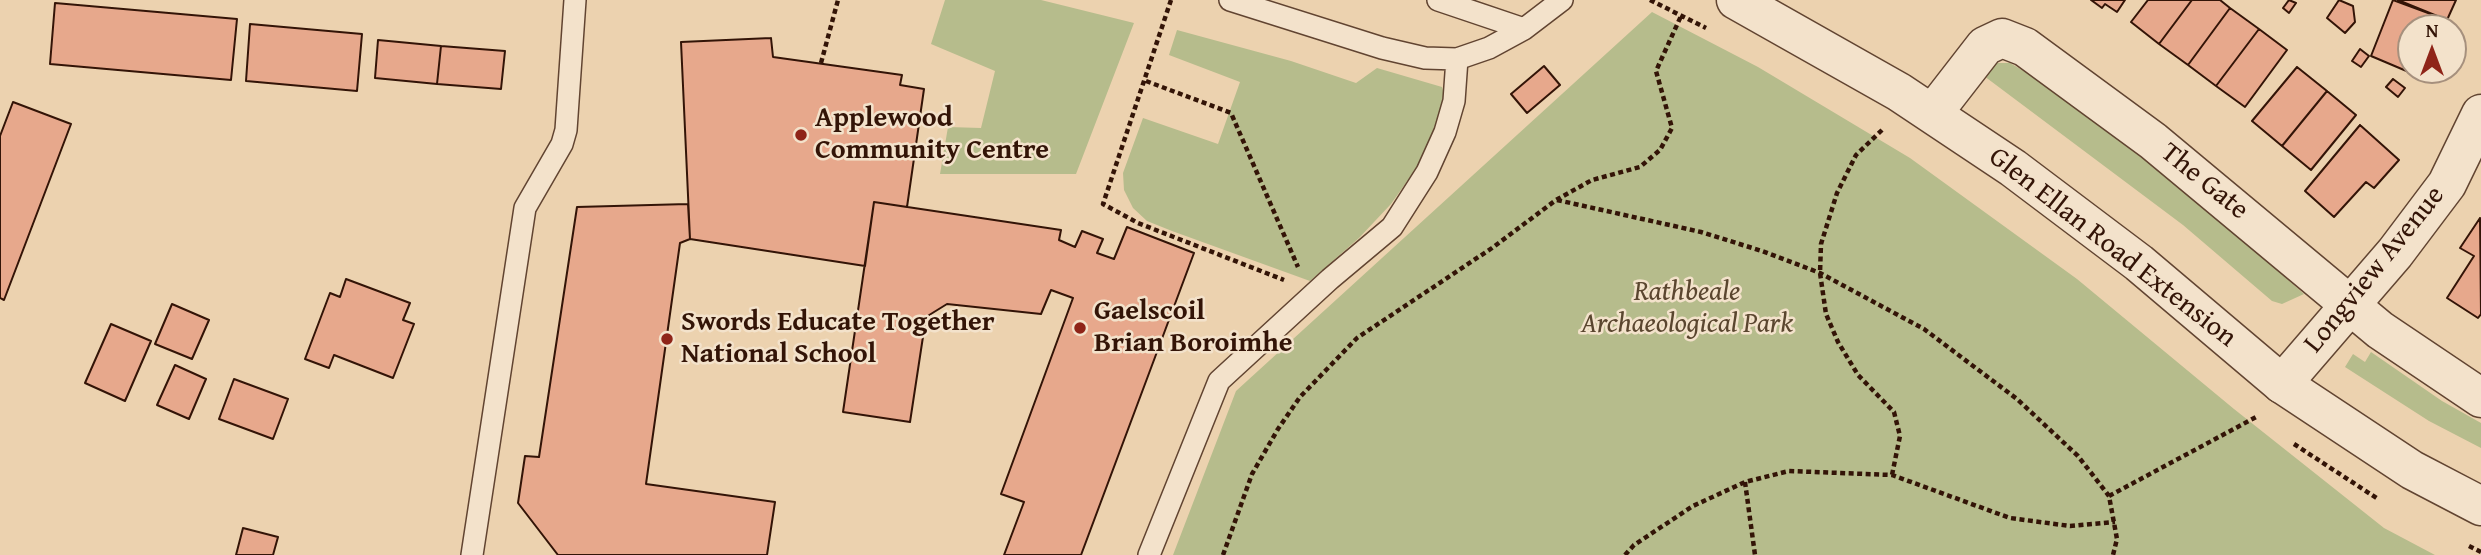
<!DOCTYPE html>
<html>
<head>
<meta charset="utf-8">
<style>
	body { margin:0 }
	#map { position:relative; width:2481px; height:555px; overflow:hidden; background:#ecd2af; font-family:"Gentium Book Plus",serif }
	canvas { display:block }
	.north { position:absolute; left:2397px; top:14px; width:70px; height:70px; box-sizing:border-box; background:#f3e2cb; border:2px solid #a6907d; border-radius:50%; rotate:0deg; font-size:19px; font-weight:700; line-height:28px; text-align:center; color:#331407 }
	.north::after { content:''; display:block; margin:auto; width:24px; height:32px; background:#8f2418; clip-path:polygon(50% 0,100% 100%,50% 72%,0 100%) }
</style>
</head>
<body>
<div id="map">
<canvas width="2481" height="555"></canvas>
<div class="north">N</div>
</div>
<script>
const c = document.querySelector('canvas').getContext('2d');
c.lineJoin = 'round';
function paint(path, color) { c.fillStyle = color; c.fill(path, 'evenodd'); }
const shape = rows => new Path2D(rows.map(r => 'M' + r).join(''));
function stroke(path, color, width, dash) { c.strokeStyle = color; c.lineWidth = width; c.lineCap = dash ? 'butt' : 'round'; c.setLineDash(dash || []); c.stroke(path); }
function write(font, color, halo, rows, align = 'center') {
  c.font = font + ' "Gentium Book Plus",serif'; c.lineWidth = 5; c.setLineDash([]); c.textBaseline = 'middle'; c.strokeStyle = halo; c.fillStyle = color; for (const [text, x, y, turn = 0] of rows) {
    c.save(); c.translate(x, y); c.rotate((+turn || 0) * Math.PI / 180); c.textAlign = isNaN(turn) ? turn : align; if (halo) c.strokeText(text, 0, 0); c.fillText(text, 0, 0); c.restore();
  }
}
paint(shape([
	[945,0,1041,0,1134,23,1076,174,940,174,948,127,981,128,995,71,931,44],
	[1652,12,1758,67,1910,158,2077,279,2234,409,2384,528,2435,555,1173,555,1236,391],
	[1177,30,1291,61,1356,83,1377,68,1442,87,1446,100,1435,133,1417,167,1391,204,1359,238,1310,281,1172,231,1147,221,1133,208,1124,190,1123,173,1143,118,1218,144,1240,82,1169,55],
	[1993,63,2010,63,2041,81,2199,200,2304,294,2282,304,2272,301,2183,225,1980,73],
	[2371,352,2442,401,2481,423,2481,448,2429,421,2345,367,2353,354,2365,362]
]), '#b6bc8c');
const building = shape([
	[2091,0,2125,0,2117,12,2105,4,2102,8,2091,0],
	[2148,0,2192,0,2159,44,2131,22,2148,0],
	[2192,0,2220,0,2230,8,2188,65,2159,44,2192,0],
	[2289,0,2296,3,2289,13,2283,8,2289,0],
	[2339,0,2353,6,2355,22,2345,33,2327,18,2339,0],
	[2393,0,2447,20,2444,28,2411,28,2411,70,2427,70,2423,78,2371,56,2393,0],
	[2398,0,2456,0,2447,20,2398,0],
	[55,3,237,19,231,80,50,64,55,3],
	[2230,8,2259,29,2216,86,2188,65,2230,8],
	[250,24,362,34,357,91,246,81,250,24],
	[2259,29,2287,50,2245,107,2216,86,2259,29],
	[771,38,773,57,902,75,900,85,924,89,907,207,874,202,865,266,690,239,681,42,771,38],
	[378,40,441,46,437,84,375,78,378,40],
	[441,46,505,51,501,89,437,84,441,46],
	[2360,49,2369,56,2361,67,2352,61,2360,49],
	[1544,66,1560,85,1527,113,1511,94,1544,66],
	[2297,67,2327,91,2282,146,2252,121,2297,67],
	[2393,79,2405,88,2398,97,2386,87,2393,79],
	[2327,91,2356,115,2311,170,2282,146,2327,91],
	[13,102,71,124,4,300,0,298,0,136,13,102],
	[2360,125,2399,160,2374,188,2366,182,2334,217,2305,191,2360,125],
	[874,202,1061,230,1059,240,1075,247,1082,231,1103,239,1097,253,1114,259,1127,227,1194,253,1081,555,1004,555,1024,502,1001,494,1073,298,1051,290,1041,314,947,304,926,317,910,422,843,412,874,202],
	[688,204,690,239,680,243,646,484,775,502,767,555,558,555,518,503,525,456,539,457,577,207,688,204],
	[2480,218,2481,314,2478,318,2447,298,2474,256,2460,248,2480,218],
	[346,279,410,303,403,320,414,324,393,378,334,355,329,368,305,359,330,293,340,297,346,279],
	[172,304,209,320,192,359,155,344,172,304],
	[111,324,151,341,125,401,85,383,111,324],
	[175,365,206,379,189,419,157,405,175,365],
	[234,379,288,399,273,439,219,419,234,379],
	[243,528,278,537,273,555,236,555,243,528]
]);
paint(building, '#e7a88c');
stroke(building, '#331407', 2);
const service = shape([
	[1230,0,1382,48,1425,58,1457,59,1489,48,1524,29,1562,0],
	[1438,0,1524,29],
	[472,555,525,208,562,144,566,130,575,0],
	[1149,555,1219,381,1330,279,1392,227,1427,172,1445,132,1454,101,1457,59]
]);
const minor = shape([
	[1933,113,1985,46,2002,38,2025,47,2153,141,2380,330,2481,398],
	[2282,384,2395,253,2447,184,2481,114]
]);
const tertiary = shape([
	[1736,0,1899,92,2013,168,2139,263,2282,384,2412,470,2481,506]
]);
stroke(service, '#614431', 24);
stroke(minor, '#614431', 41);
stroke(tertiary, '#614431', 41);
stroke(shape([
	[1171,0,1103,204,1138,223,1284,280],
	[1650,0,1706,28],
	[821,63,838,0],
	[1146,81,1231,113,1298,267],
	[1882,130,1856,155,1837,193,1821,244,1820,273,1826,314,1838,342,1858,375,1894,412,1900,436,1892,475],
	[1557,200,1701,232,1762,251,1820,273,1924,329,2017,399,2078,456,2109,496,2117,539,2113,555],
	[2294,444,2378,499],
	[1745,482,1755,555],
	[2109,496,2258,416],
	[2469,546,2481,552],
	[1223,555,1252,474,1278,429,1300,397,1357,338,1492,248,1556,200,1592,180,1640,167,1660,150,1672,128,1656,71,1681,16],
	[1625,555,1634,545,1693,506,1745,482,1789,471,1892,475,2010,518,2070,526,2115,522]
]), '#331407', 4.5, [5, 3.5]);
stroke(service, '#f3e2cb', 21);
stroke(minor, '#f3e2cb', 38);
stroke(tertiary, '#f3e2cb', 38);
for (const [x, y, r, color] of [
	[801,135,7,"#8f2418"],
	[1080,328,7,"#8f2418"],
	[667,339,7,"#8f2418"]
]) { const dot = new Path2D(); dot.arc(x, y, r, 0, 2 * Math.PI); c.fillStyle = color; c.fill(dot); stroke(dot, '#f3e2cb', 2.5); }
write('bold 28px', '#331407', '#f3e2cb', [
	["Applewood",815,119],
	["Community Centre",815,151],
	["Gaelscoil",1094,312],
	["Brian Boroimhe",1094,344],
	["Swords Educate Together",681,323],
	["National School",681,355]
], 'left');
write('28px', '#331407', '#f3e2cb', [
	["The Gate",2204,182,39],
	["Glen Ellan Road Extension",2112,248,38],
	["Longview Avenue",2375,270,-51]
]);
write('italic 28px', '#5a462f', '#f3e2cb', [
	["Rathbeale",1687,293],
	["Archaeological Park",1687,325]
]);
</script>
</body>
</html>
